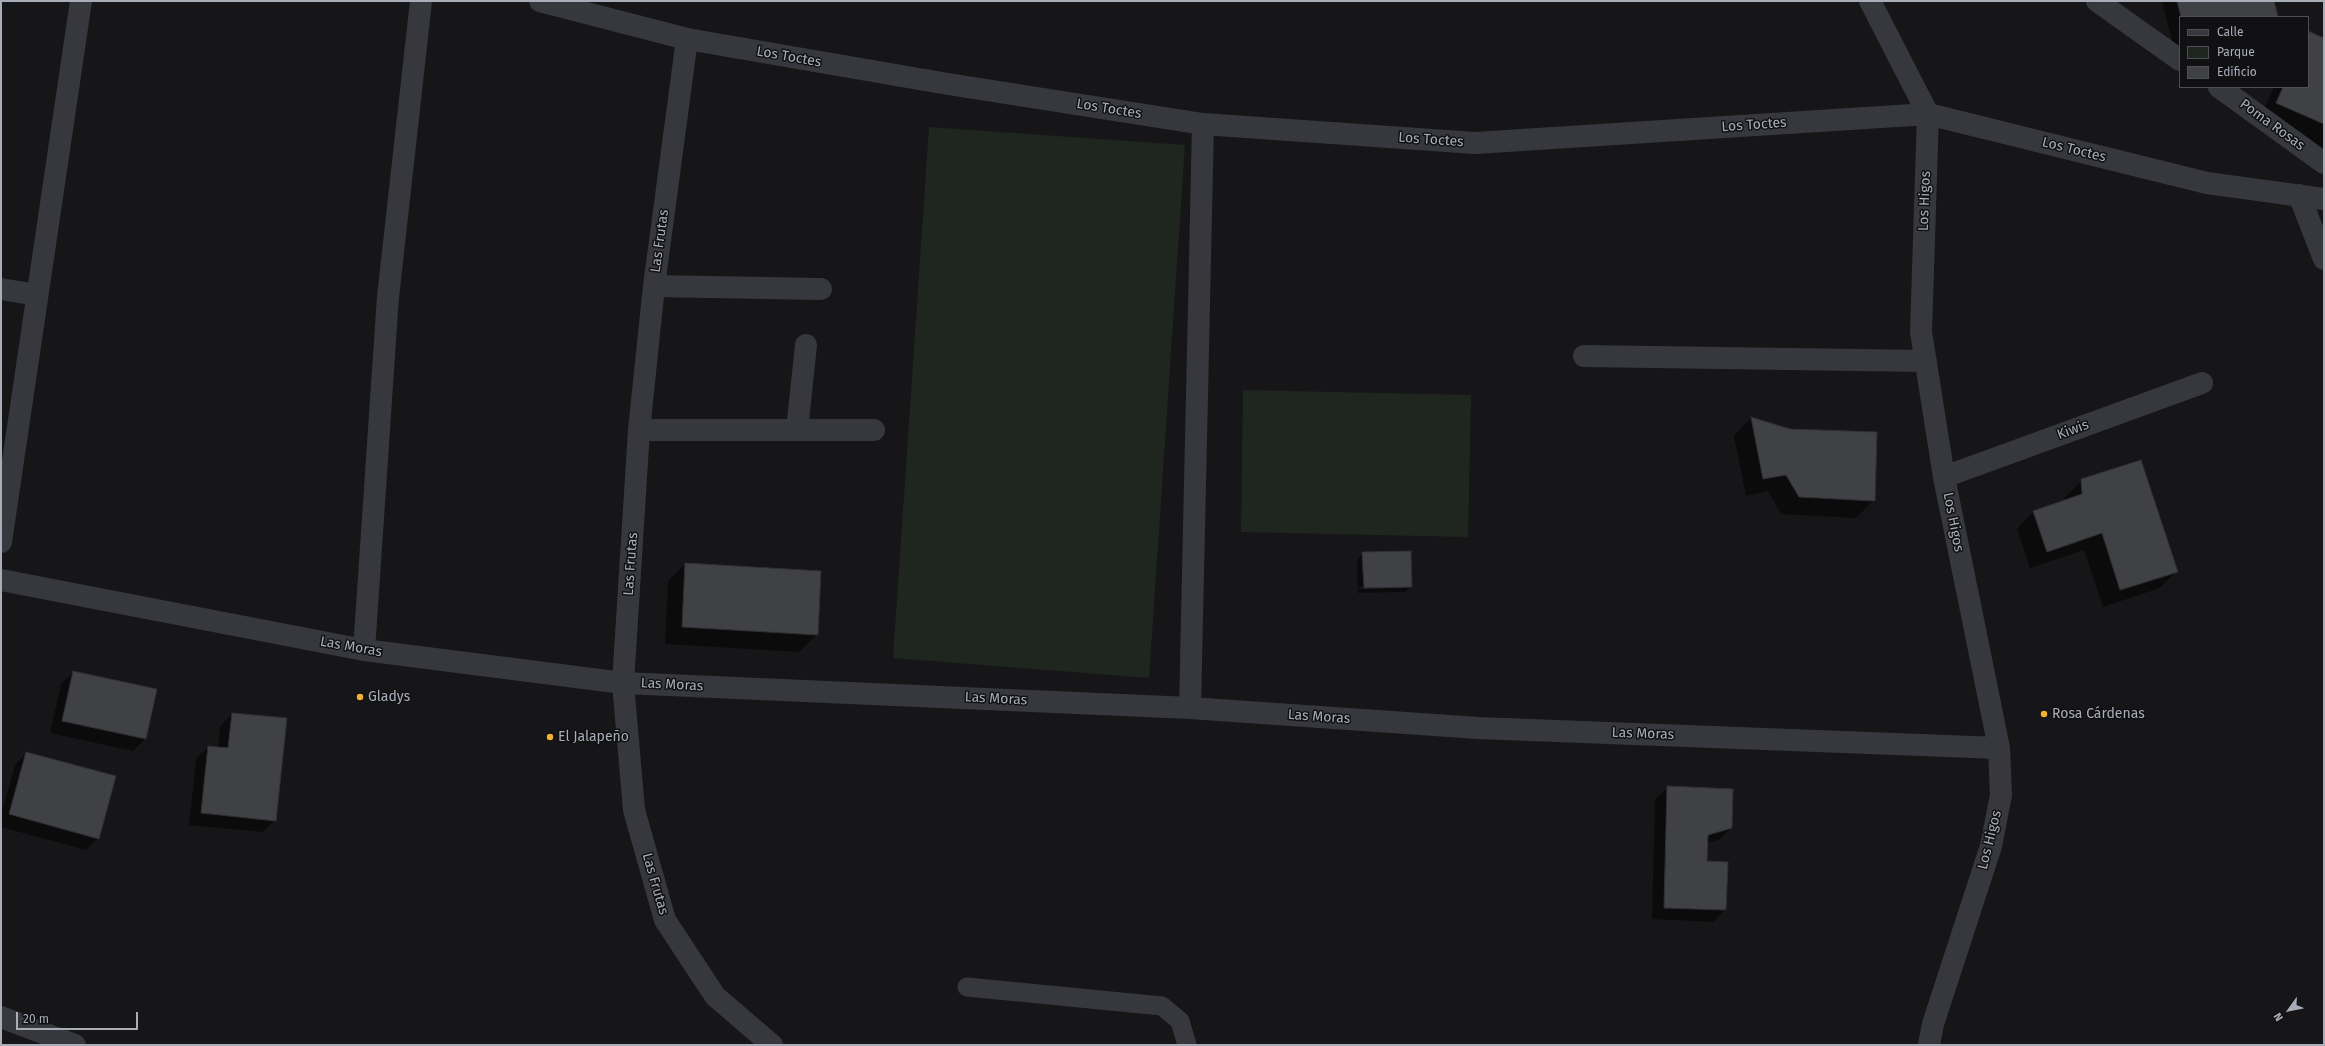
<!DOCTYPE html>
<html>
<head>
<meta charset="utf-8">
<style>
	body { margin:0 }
	#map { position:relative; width:2325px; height:1046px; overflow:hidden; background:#161618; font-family:"Fira Sans",sans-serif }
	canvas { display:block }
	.frame { position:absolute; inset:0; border:2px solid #a8adb8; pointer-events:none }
	.legend { position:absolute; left:2179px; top:16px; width:130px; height:72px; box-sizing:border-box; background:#111113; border:1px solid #4d4f55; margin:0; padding:5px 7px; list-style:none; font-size:12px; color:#a8adb8 }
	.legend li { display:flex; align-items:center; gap:8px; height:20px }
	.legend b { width:20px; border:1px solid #4d4f55 }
	.north { position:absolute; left:2269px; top:990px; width:40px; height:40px; -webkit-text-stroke:3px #111113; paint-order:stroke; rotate:237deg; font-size:11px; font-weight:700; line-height:16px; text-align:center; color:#a8adb8 }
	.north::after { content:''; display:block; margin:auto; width:14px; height:18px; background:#a8adb8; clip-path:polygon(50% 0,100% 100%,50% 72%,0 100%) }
	.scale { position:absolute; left:16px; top:1012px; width:122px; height:18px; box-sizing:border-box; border:2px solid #a8adb8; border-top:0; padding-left:5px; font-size:12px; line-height:14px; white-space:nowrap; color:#a8adb8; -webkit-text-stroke:3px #111113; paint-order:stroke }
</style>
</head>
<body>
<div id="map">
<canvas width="2325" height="1046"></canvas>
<div class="frame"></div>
<ul class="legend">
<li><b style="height:5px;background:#37383d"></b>Calle</li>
<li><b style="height:11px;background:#1e261f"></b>Parque</li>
<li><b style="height:11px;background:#404145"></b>Edificio</li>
</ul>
<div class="north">N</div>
<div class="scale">20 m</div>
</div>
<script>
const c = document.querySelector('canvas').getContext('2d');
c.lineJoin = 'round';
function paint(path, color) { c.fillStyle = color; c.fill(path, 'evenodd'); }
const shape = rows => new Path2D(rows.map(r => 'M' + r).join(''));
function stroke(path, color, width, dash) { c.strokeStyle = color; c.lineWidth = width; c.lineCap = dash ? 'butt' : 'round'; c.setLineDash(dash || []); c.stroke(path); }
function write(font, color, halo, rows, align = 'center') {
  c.font = font + ' "Fira Sans",sans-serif'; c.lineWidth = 3; c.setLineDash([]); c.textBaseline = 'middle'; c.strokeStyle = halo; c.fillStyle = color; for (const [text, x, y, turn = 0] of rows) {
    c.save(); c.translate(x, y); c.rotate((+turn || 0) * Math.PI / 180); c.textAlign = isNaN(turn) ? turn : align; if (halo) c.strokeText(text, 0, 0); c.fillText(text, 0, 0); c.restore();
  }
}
paint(shape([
	[929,127,1185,145,1149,678,893,658],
	[1243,390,1471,395,1468,537,1241,532]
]), '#1e261f');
paint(shape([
	[2162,1,2273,1,2277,17,2180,17,2180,59,2177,60],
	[2308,32,2324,39,2324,149,2259,120,2274,87,2308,87],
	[1751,418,1790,430,1874,500,1856,518,1781,514,1768,491,1746,496,1734,436],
	[2082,480,2177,571,2160,588,2103,607,2084,550,2030,568,2017,529,2034,511,2065,501,2064,498],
	[1363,553,1411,586,1405,592,1358,593,1357,559],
	[1406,586,1406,588,1359,589,1359,587],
	[685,564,817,635,799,652,665,644,668,581],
	[73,672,156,689,145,739,133,751,50,733,61,684],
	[232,714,275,820,263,832,189,825,196,759,208,747,218,748,220,726],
	[26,753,98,838,86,850,1,827,1,815,15,765],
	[1667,788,1731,828,1719,840,1707,843,1706,862,1725,910,1713,922,1652,919,1655,799]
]), '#0007');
const building = shape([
	[2177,1,2274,1,2278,17,2181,17,2177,1],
	[2308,31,2324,38,2324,124,2276,103,2283,87,2308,87,2308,31],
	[1751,417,1790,429,1877,432,1875,501,1799,497,1786,475,1763,479,1751,417],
	[2141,460,2178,572,2120,590,2102,533,2047,552,2033,511,2082,494,2081,479,2141,460],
	[1411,551,1412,587,1364,588,1362,552,1411,551],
	[685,563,821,571,818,635,682,627,685,563],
	[73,671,157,689,146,739,62,721,73,671],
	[232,713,287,718,276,821,201,813,208,746,228,748,232,713],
	[26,752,116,776,99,839,9,814,26,752],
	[1667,786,1733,789,1732,828,1708,835,1707,861,1728,862,1726,910,1664,908,1667,786]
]);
paint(building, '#404145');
stroke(building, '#303034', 1);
stroke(shape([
	[967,987,1162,1006,1180,1021,1187,1045]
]), '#37383d', 19);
stroke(shape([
	[540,1,687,39,948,84,1203,124,1475,143,1928,114,2207,183,2324,199],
	[1870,1,1928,114,1921,332,1944,477,1999,748,2001,795,1991,846,1933,1024,1929,1045],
	[2097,1,2180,60],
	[687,39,654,286,639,430,623,683,634,810,665,920,715,996,772,1045],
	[2219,87,2324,163],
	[2299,195,2324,259],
	[654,286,821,289],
	[1,289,37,295],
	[1584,356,1926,361],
	[639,430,874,430],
	[797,430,806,345],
	[1944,477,2202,383],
	[1,542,81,1],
	[1,580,364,650,623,683,1190,708,1478,728,1999,748],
	[364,650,388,297,421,1],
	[1190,708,1203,124],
	[1,1017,75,1045]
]), '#37383d', 22);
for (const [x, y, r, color] of [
	[360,697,4,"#f2b134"],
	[2044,714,4,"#f2b134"],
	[550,737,4,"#f2b134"]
]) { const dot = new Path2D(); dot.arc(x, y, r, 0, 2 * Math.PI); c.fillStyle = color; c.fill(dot); stroke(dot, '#111113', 1.5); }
write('14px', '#a8adb8', '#111113', [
	["Los Toctes",789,57,10],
	["Los Toctes",1109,109,9],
	["Los Toctes",1754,125,-4],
	["Poma Rosas",2272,125,36],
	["Los Toctes",1431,140,4],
	["Los Toctes",2074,150,14],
	["Los Higos",1925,201,-88],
	["Las Frutas",660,241,-82],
	["Kiwis",2073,430,-20],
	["Los Higos",1953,522,79],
	["Las Frutas",631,564,-86],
	["Las Moras",351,647,10],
	["Las Moras",672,685,3],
	["Las Moras",996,699,3],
	["Las Moras",1319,717,4],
	["Las Moras",1643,734,2],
	["Los Higos",1990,840,-76],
	["Las Frutas",655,884,74]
]);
write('14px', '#a8adb8', '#111113', [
	["Gladys",368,697],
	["Rosa Cárdenas",2052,714],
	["El Jalapeño",558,737]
], 'left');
</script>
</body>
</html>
